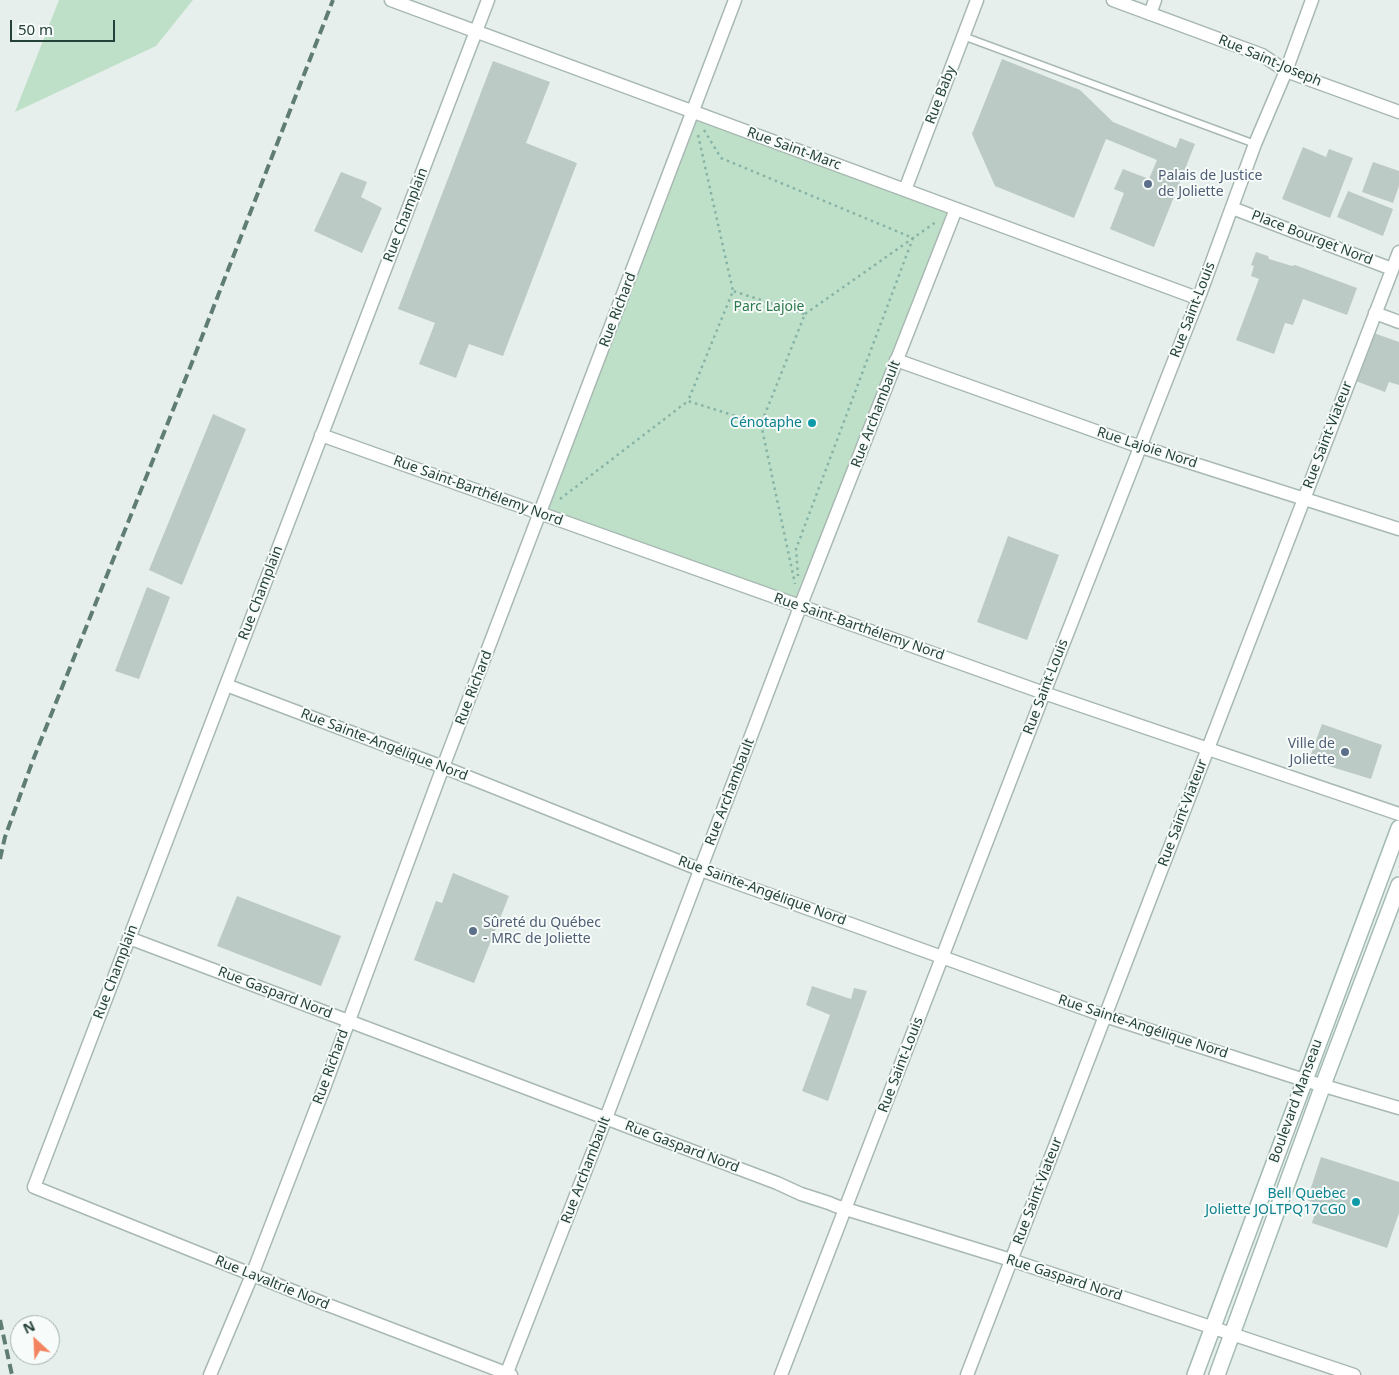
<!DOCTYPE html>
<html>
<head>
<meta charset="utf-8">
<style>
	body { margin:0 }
	#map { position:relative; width:1399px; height:1375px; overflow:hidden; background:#e6efeb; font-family:"Noto Sans",sans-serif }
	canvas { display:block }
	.north { position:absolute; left:10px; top:1315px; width:50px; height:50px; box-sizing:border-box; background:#f7fbf9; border:1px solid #a3b1ad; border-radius:50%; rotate:335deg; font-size:14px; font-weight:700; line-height:20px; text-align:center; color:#24423a }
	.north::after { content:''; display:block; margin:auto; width:18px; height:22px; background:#f4845f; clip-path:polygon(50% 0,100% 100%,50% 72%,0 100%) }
	.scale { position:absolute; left:10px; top:20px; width:105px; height:22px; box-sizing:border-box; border:2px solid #24423a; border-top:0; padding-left:6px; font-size:15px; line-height:18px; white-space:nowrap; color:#24423a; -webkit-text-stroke:4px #f7fbf9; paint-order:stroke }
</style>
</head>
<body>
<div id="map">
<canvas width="1399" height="1375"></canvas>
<div class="north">N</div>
<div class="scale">50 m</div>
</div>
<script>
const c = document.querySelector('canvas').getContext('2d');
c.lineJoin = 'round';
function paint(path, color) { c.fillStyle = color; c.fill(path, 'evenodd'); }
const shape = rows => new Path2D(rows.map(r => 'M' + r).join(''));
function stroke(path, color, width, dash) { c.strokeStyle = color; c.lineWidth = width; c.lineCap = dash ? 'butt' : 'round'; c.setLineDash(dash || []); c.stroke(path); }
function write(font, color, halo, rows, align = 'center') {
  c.font = font + ' "Noto Sans",sans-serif'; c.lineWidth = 4; c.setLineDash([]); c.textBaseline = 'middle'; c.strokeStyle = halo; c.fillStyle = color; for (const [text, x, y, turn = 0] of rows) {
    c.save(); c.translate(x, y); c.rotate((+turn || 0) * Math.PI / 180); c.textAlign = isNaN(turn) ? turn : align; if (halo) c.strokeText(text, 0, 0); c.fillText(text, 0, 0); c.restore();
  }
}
paint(shape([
	[59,0,193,0,156,46,15,112],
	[693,112,956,209,800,607,541,513]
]), '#bfe0c8');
paint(shape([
	[1002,59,1080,90,1113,122,1176,148,1180,138,1195,144,1154,247,1110,229,1124,193,1114,189,1123,169,1149,179,1157,160,1106,139,1074,218,995,186,972,134],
	[493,61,550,82,526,143,577,163,503,356,469,344,456,378,419,364,435,323,398,309],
	[1303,147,1326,157,1329,149,1353,158,1330,218,1282,199],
	[1373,162,1399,171,1399,186,1393,203,1362,192],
	[341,172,367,182,361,197,382,208,362,253,314,231],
	[1348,191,1393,209,1383,236,1337,217],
	[1256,252,1268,256,1269,259,1292,266,1295,265,1357,288,1347,315,1303,299,1293,325,1285,323,1274,354,1236,340,1259,279,1251,276,1254,266,1251,265],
	[1371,332,1399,342,1399,385,1389,382,1385,392,1353,380],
	[213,414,246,429,182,585,149,570],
	[1008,536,1059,555,1027,640,977,622],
	[147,587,170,597,139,679,115,671],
	[1322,724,1382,745,1371,779,1309,760],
	[453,873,509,896,474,983,414,960,436,901,442,903],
	[237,896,341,936,321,986,217,946],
	[812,986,851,999,854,988,867,991,828,1101,802,1091,830,1015,806,1005],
	[1321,1157,1399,1182,1399,1213,1387,1248,1312,1223,1318,1204,1307,1200]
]), '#bbcac4');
const service = shape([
	[963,36,1255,144]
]);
const minor = shape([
	[391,0,1197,298],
	[488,0,34,1187,323,1303,511,1375],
	[1113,0,1262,55,1286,71,1399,112],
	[1150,14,1155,0],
	[905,190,977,0],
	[1232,208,1392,269],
	[1375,313,1399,322],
	[896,360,1132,444,1399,529],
	[321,435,1044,693,1399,814],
	[226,685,443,767,701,870,1105,1016,1304,1080,1399,1108],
	[129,938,777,1183,801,1194,829,1203,836,1206,1011,1260,1354,1375],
	[210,1375,252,1275,324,1088,443,767,735,0],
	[506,1375,606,1118,800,607,956,209],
	[781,1375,1044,693,1202,289,1255,144,1286,71,1312,0],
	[967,1375,1399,252]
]);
const secondary = shape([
	[1195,1375,1399,828],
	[1217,1375,1323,1085,1399,885]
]);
stroke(service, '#a8b8b2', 9);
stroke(minor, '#a8b8b2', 15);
stroke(secondary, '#a4bbb3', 18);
stroke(shape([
	[704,130,721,158,913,238,796,549,798,576],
	[698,135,733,291,688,401,761,424,805,314,733,291],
	[805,314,936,222],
	[761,424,795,584],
	[560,499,688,401]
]), '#86b3a5', 2.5, [2.5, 4]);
stroke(service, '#fff', 6);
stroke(minor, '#fff', 12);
stroke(secondary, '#fff', 15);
stroke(shape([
	[0,859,5,837,33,760,191,365,333,0],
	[0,1320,12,1375]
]), '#5f7d75', 4, [10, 5]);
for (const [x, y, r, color] of [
	[1148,184,5,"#5c6f8a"],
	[812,423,5,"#0f9aa8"],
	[1345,752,5,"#5c6f8a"],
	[473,931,5,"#5c6f8a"],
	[1356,1202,5,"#0f9aa8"]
]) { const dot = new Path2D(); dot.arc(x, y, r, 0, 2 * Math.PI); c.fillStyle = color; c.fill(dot); stroke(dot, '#f7fbf9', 2); }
write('14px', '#24423a', '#f7fbf9', [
	["Rue Saint-Joseph",1270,61,23],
	["Rue Baby",941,95,-69],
	["Rue Saint-Marc",794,149,20],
	["Rue Champlain",406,215,-69],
	["Place Bourget Nord",1312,238,21],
	["Rue Richard",618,310,-69],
	["Rue Saint-Louis",1193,310,-69],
	["Rue Archambault",876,414,-69],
	["Rue Saint-Viateur",1328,435,-69],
	["Rue Lajoie Nord",1147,448,18],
	["Rue Saint-Barthélemy Nord",478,491,20],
	["Rue Champlain",261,593,-69],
	["Rue Saint-Barthélemy Nord",859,627,19],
	["Rue Saint-Louis",1046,687,-69],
	["Rue Richard",474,688,-69],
	["Rue Sainte-Angélique Nord",384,745,21],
	["Rue Archambault",730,792,-69],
	["Rue Saint-Viateur",1183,813,-69],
	["Rue Sainte-Angélique Nord",762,891,20],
	["Rue Champlain",116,972,-69],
	["Rue Gaspard Nord",275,993,21],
	["Rue Sainte-Angélique Nord",1143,1027,18],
	["Rue Saint-Louis",901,1065,-69],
	["Rue Richard",331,1067,-70],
	["Boulevard Manseau",1296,1101,-70],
	["Rue Gaspard Nord",682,1147,21],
	["Rue Archambault",586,1170,-69],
	["Rue Saint-Viateur",1038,1191,-69],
	["Rue Gaspard Nord",1064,1278,18],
	["Rue Lavaltrie Nord",272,1283,22]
]);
write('14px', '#4e5e75', '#f7fbf9', [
	["Palais de Justice",1158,176],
	["de Joliette",1158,192],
	["Ville de",1335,744,"right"],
	["Joliette",1335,760,"right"],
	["Sûreté du Québec",483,923],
	["- MRC de Joliette",483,939]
], 'left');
write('14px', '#2d7a4b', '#f7fbf9', [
	["Parc Lajoie",769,307]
]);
write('14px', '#0d838f', '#f7fbf9', [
	["Cénotaphe",802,423],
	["Bell Quebec",1346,1194],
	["Joliette JOLTPQ17CG0",1346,1210]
], 'right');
</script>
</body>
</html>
